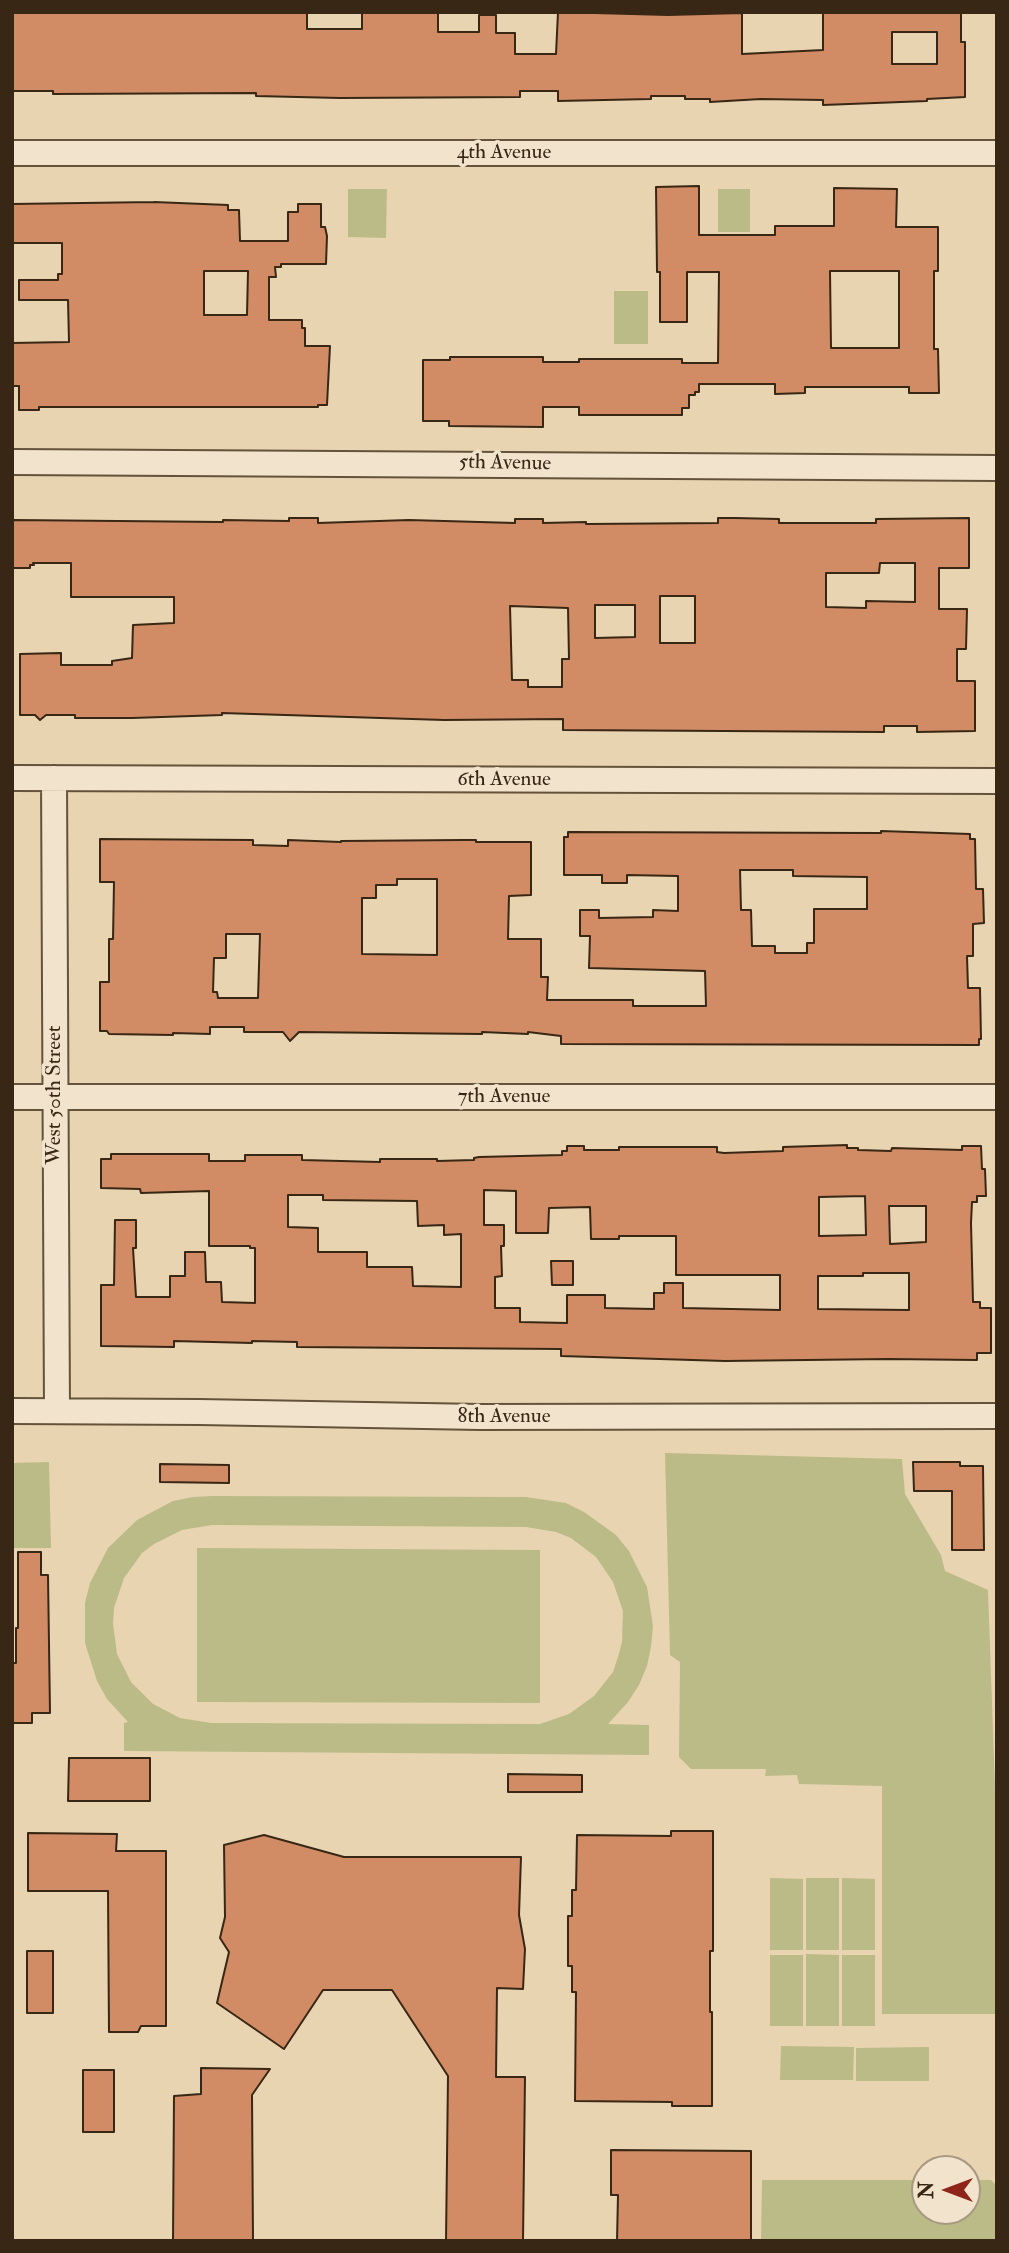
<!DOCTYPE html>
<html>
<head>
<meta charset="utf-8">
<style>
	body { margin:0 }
	#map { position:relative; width:1009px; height:2253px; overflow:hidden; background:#e9d4b1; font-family:"IM FELL Double Pica",serif }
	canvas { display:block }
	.frame { position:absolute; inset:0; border:14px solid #382714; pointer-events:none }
	.north { position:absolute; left:911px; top:2155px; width:70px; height:70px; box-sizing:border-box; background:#f1e3cc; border:2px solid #a79882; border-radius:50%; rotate:270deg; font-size:19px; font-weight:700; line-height:28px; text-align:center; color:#382714 }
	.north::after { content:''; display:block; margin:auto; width:24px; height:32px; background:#8f2418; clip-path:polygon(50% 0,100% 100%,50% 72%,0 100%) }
</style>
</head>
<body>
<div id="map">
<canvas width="1009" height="2253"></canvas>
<div class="frame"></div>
<div class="north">N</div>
</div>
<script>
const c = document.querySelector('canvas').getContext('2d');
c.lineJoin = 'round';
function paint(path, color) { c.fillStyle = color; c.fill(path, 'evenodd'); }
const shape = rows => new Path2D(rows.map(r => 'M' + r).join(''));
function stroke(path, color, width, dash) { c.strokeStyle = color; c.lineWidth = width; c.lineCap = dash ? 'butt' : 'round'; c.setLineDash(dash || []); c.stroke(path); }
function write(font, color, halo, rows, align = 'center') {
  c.font = font + ' "IM FELL Double Pica",serif'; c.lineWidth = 7; c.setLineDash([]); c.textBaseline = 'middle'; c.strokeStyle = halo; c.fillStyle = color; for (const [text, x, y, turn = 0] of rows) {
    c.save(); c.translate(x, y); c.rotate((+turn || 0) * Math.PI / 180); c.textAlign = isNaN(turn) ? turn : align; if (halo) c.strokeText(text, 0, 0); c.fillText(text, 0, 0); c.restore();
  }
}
paint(shape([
	[348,189,387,189,386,238,348,237],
	[718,189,750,189,750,232,718,232],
	[614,291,648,291,648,344,614,344],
	[665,1453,902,1459,905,1494,941,1555,945,1571,988,1590,995,1786,995,2014,882,2014,882,1786,799,1784,797,1775,765,1776,766,1769,691,1769,679,1757,680,1662,670,1655],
	[49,1462,51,1548,12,1548,12,1463],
	[212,1496,526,1497,566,1503,584,1512,616,1535,629,1551,647,1587,653,1626,651,1647,647,1666,639,1685,628,1702,608,1724,649,1725,649,1755,124,1751,124,1723,128,1722,107,1699,97,1681,85,1643,85,1603,90,1583,108,1548,137,1520,173,1501,193,1497],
	[212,1525,526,1527,556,1532,571,1538,596,1557,613,1582,623,1611,622,1642,618,1657,613,1672,594,1696,569,1714,540,1724,211,1723,180,1718,153,1704,131,1682,117,1654,113,1623,114,1608,124,1578,142,1553,154,1544,182,1530],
	[197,1548,540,1550,540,1703,197,1702],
	[770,1878,803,1879,803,1950,770,1950],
	[806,1878,839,1878,839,1950,806,1950],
	[842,1878,875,1879,875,1950,842,1950],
	[806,1954,839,1955,839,2026,806,2026],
	[770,1955,803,1955,803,2026,770,2026],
	[842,1955,875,1955,875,2026,842,2026],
	[781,2046,854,2047,853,2080,780,2080],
	[929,2047,929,2081,856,2081,856,2048],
	[762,2180,925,2180,925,2211,967,2211,967,2180,991,2180,997,2186,997,2241,761,2241]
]), '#bb8');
const building = shape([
	[12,12,307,12,307,29,362,29,362,12,438,12,438,32,479,32,479,15,496,15,496,33,515,33,515,54,556,54,558,12,668,15,742,13,742,54,823,50,823,12,961,12,961,42,965,42,965,97,927,99,927,101,823,105,823,100,761,99,710,102,710,99,685,99,685,96,651,96,651,99,558,101,558,91,520,91,520,97,340,98,256,96,256,93,53,94,53,91,12,91,12,12],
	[892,32,937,32,937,64,892,64,892,32],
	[699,186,699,235,775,235,775,226,834,226,834,188,897,189,896,227,938,227,938,271,934,271,934,349,938,349,939,393,909,393,909,387,805,387,805,393,775,394,775,384,699,384,699,392,695,392,695,395,689,395,689,408,682,408,682,415,579,415,579,407,543,407,543,427,449,426,449,421,423,421,423,360,450,360,450,357,543,357,543,362,579,362,579,359,682,359,682,363,718,363,719,272,687,272,687,322,660,322,660,272,657,272,656,187,699,186],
	[830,271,899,271,899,348,831,348,830,271],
	[154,202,228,205,228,210,239,210,240,241,288,241,288,212,298,212,298,204,321,204,321,227,325,227,327,236,326,264,281,264,281,267,275,267,276,277,269,277,269,320,302,320,302,328,305,328,305,346,330,346,327,405,318,405,318,407,39,407,39,410,19,410,19,386,12,386,12,343,69,342,68,300,19,300,19,280,58,280,58,274,62,274,62,243,12,243,12,204,154,202],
	[204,271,248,271,247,315,204,315,204,271],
	[289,518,318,518,318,523,409,520,515,523,515,519,543,519,543,523,586,522,586,524,718,523,718,518,735,518,779,519,779,523,876,523,876,519,969,518,969,568,939,568,939,609,967,609,966,649,957,649,957,681,975,681,975,731,917,732,917,726,884,726,884,732,563,730,563,719,444,720,222,713,222,715,132,718,75,718,75,715,46,715,40,720,35,715,20,715,20,654,61,653,61,665,112,665,112,661,132,658,133,625,174,623,174,597,71,597,71,563,33,563,34,565,30,565,30,568,12,568,13,520,223,522,223,520,289,521,289,518],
	[880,563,915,563,915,602,866,601,866,608,826,607,826,573,879,573,880,563],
	[660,596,695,596,695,643,660,643,660,596],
	[595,605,635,605,635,637,595,638,595,605],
	[510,606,568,608,569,659,562,659,562,687,528,687,528,680,512,680,510,606],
	[881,831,970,834,970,839,975,839,976,889,983,889,984,923,973,924,973,956,967,956,968,988,980,988,981,1039,979,1039,979,1045,561,1044,561,1036,528,1032,528,1034,482,1032,482,1034,299,1032,290,1041,283,1032,244,1032,244,1027,210,1027,210,1034,173,1033,173,1035,109,1034,107,1031,100,1031,100,982,109,982,109,939,113,939,114,882,100,882,100,839,253,840,253,845,288,846,288,840,341,842,341,841,463,840,476,840,476,842,531,842,531,895,509,896,508,939,541,939,541,977,548,977,547,1000,633,1000,633,1006,706,1006,705,971,589,968,590,936,580,936,580,910,599,910,599,918,653,917,653,910,678,911,678,876,627,875,627,883,602,883,602,875,564,875,564,837,568,837,568,832,881,833,881,831],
	[740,870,793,870,793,876,867,877,867,909,814,909,814,943,807,943,807,953,775,953,775,946,752,946,751,910,741,910,740,870],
	[397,879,437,879,437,955,362,954,362,898,376,898,376,885,397,885,397,879],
	[226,934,260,934,258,998,218,998,217,992,213,992,214,958,226,958,226,934],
	[847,1145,847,1148,858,1148,858,1150,891,1151,892,1148,962,1150,962,1146,981,1146,982,1169,985,1169,986,1196,977,1196,977,1202,972,1202,971,1223,973,1302,980,1302,980,1308,991,1308,991,1353,977,1353,977,1360,888,1359,725,1361,561,1356,561,1349,297,1347,297,1342,252,1341,252,1343,174,1341,174,1347,101,1346,101,1285,114,1285,115,1220,136,1220,136,1248,133,1248,136,1297,170,1297,170,1276,185,1276,185,1252,205,1252,206,1282,221,1282,222,1302,255,1303,255,1248,250,1248,250,1246,209,1246,209,1191,141,1193,140,1189,101,1188,101,1159,111,1159,111,1154,209,1154,209,1161,245,1161,245,1155,302,1155,302,1160,380,1162,380,1159,437,1159,437,1161,474,1160,474,1158,479,1157,562,1155,562,1151,567,1151,567,1146,584,1146,584,1150,619,1150,619,1147,717,1147,717,1152,724,1153,783,1151,783,1147,847,1145],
	[484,1190,516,1191,516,1233,548,1233,549,1208,590,1207,591,1239,619,1239,619,1236,676,1236,676,1275,780,1275,780,1310,683,1308,683,1283,664,1283,664,1293,654,1293,654,1309,605,1308,605,1295,567,1295,567,1323,520,1322,520,1308,495,1308,495,1277,502,1276,501,1246,504,1246,504,1225,484,1225,484,1190],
	[288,1195,323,1195,323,1200,417,1201,418,1226,444,1225,444,1235,461,1234,461,1287,413,1286,412,1267,367,1267,367,1252,318,1252,318,1228,288,1227,288,1195],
	[865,1196,866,1235,819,1236,819,1197,865,1196],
	[889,1206,926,1206,926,1242,890,1244,889,1206],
	[863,1273,909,1273,909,1310,818,1309,818,1276,863,1276,863,1273],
	[551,1261,573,1261,573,1285,552,1285,551,1261],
	[913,1462,960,1462,960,1466,983,1466,984,1550,952,1550,952,1491,914,1491,913,1462],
	[160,1464,229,1465,229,1483,160,1482,160,1464],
	[18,1552,41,1552,41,1575,48,1575,50,1713,32,1713,32,1723,12,1723,12,1663,16,1663,16,1628,18,1628,18,1552],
	[69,1758,150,1758,150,1801,68,1801,69,1758],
	[508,1774,582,1775,582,1792,508,1792,508,1774],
	[671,1831,713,1831,713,1951,710,1951,710,2012,712,2012,712,2106,672,2106,672,2102,575,2101,576,1992,572,1992,572,1966,568,1966,568,1916,572,1916,572,1890,576,1890,577,1835,671,1836,671,1831],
	[28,1833,117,1834,116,1851,166,1851,166,2026,141,2026,138,2032,109,2032,108,1891,28,1891,28,1833],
	[264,1835,344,1857,521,1857,519,1915,525,1949,523,1989,497,1988,496,2077,525,2077,523,2241,446,2241,448,2076,392,1990,323,1990,284,2049,217,2003,229,1952,220,1938,225,1917,224,1845,264,1835],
	[27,1951,53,1951,53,2013,27,2013,27,1951],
	[201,2068,270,2069,252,2095,253,2241,173,2241,174,2096,201,2094,201,2068],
	[83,2070,114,2070,114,2132,83,2132,83,2070],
	[611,2150,751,2151,751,2241,617,2241,618,2195,611,2195,611,2150]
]);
paint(building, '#d18c66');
stroke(building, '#382714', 2);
const minor = shape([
	[12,153,997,153],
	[12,462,997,468],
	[12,778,997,781],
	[54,778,57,1411],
	[12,1097,997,1097],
	[12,1411,199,1412,480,1417,997,1416]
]);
stroke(minor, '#64523b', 28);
stroke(minor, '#f1e3cc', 24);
write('21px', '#382714', '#f1e3cc', [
	["4th Avenue",504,153],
	["5th Avenue",505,464,1],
	["6th Avenue",504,780],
	["West 50th Street",55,1095,-90],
	["7th Avenue",504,1097],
	["8th Avenue",504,1417]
]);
</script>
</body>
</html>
